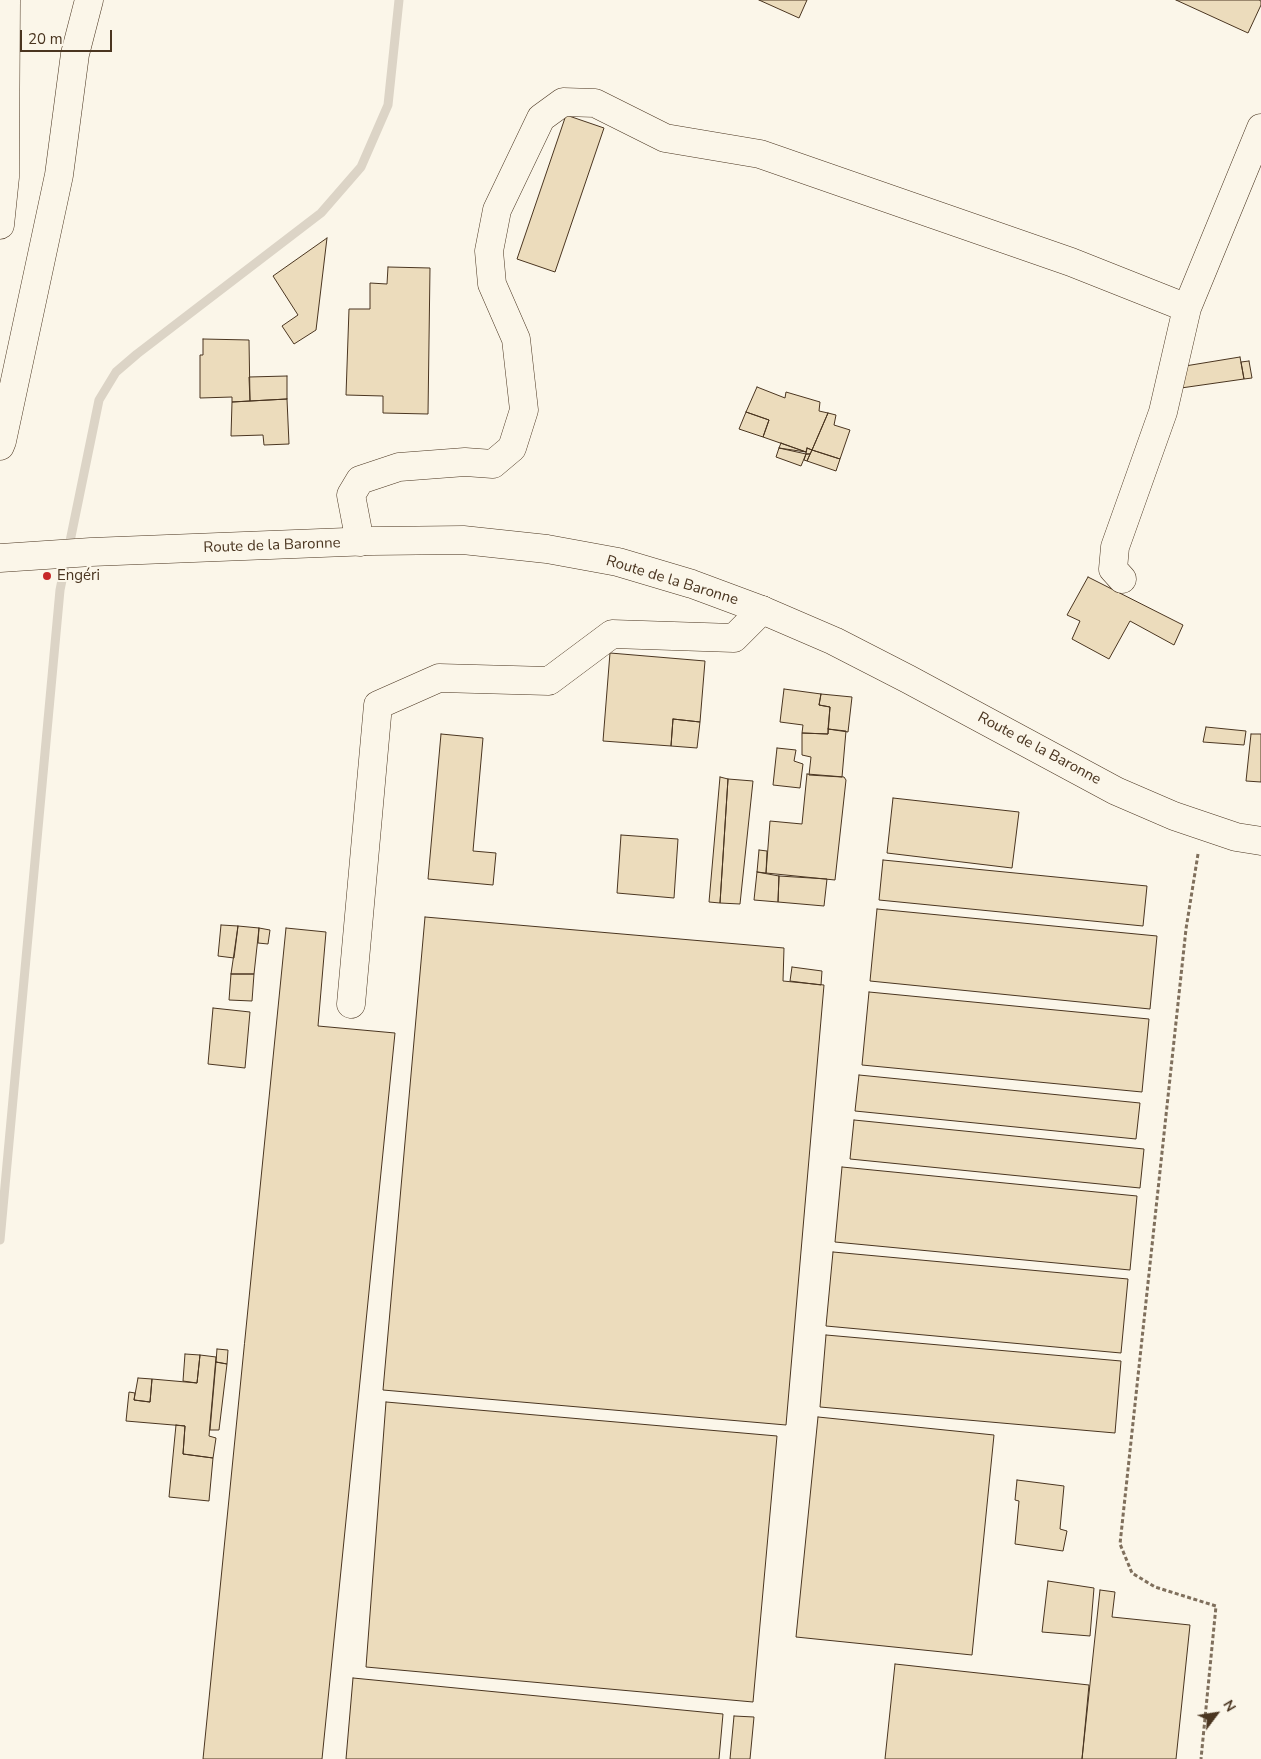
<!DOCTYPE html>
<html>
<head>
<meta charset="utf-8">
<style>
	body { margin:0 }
	#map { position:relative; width:1261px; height:1759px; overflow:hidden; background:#fbf6e9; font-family:"Nunito Sans",sans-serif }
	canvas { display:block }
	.north { position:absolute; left:1191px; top:1689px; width:50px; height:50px; -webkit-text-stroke:4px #fbf6e9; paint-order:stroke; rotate:59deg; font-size:14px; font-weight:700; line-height:20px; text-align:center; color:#4a3520 }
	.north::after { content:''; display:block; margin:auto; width:18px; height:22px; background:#4a3520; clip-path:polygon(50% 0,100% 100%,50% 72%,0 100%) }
	.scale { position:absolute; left:20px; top:30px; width:92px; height:22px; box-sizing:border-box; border:2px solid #4a3520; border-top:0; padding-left:6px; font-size:15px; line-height:18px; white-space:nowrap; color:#4a3520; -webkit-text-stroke:4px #fbf6e9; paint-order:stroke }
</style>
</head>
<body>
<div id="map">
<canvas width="1261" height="1759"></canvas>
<div class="north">N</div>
<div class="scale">20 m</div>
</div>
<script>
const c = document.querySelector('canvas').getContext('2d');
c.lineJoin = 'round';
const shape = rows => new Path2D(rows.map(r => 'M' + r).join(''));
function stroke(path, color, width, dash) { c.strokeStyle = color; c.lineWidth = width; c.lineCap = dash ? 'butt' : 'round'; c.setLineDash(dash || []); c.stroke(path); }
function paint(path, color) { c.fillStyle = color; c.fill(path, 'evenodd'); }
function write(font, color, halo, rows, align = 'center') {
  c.font = font + ' "Nunito Sans",sans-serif'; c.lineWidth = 4; c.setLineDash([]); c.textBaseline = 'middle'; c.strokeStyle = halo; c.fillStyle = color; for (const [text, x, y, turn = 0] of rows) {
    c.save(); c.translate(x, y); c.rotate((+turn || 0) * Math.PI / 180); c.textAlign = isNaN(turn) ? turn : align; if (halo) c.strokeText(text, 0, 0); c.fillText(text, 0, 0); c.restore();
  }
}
stroke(shape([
	[0,1240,60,590,99,400,116,372,137,354,321,213,361,167,388,105,399,0]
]), '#dcd4c6', 9);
const building = shape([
	[759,0,807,0,799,18,759,0],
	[1176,0,1259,0,1261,1,1261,5,1248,33,1176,0],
	[566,115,604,128,555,272,517,259,566,115],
	[327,238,316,330,294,344,282,326,298,315,273,276,327,238],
	[388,267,430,268,428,414,383,413,383,396,346,395,349,309,370,309,370,283,387,284,388,267],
	[203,339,249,340,250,401,232,402,232,397,200,398,200,355,203,355,203,339],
	[1240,357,1244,379,1181,388,1179,367,1240,357],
	[1249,361,1252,378,1244,379,1241,362,1249,361],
	[287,376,287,399,250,401,249,377,287,376],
	[757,387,785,398,786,392,820,402,819,411,828,413,812,450,807,448,806,452,763,437,769,420,746,412,757,387],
	[287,399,289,444,264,445,263,435,231,436,232,402,287,399],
	[746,412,769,420,763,437,739,429,746,412],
	[828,413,836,415,834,425,850,430,840,459,812,450,828,413],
	[781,443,806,452,779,448,781,443],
	[779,448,806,454,801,466,776,457,779,448],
	[807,448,812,450,810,454,806,454,807,448],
	[812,450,840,459,836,471,807,461,812,450],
	[806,454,810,454,807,461,804,460,806,454],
	[1088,577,1183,625,1174,645,1130,621,1109,659,1072,639,1080,621,1067,615,1088,577],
	[610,653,705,661,700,722,673,719,671,746,603,741,610,653],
	[784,689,821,694,819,705,830,707,828,734,802,733,803,725,780,722,784,689],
	[821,694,852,697,848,732,828,729,830,707,819,705,821,694],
	[673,719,700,722,697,748,671,746,673,719],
	[1206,727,1246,731,1244,745,1203,742,1206,727],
	[828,729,846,731,842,777,809,775,811,757,802,755,802,733,828,734,828,729],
	[441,734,483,738,473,851,496,853,493,885,428,879,441,734],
	[1251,734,1261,734,1261,782,1246,781,1251,734],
	[777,748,796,750,794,761,803,764,800,788,773,785,777,748],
	[807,774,844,777,846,780,835,880,766,873,770,821,802,824,807,774],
	[720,777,728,779,720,903,709,902,720,777],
	[728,779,753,781,740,904,720,903,728,779],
	[893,798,1019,812,1012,868,887,853,893,798],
	[621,835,678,839,674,898,617,893,621,835],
	[759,850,767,851,766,873,757,872,759,850],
	[883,860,1147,886,1143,926,879,900,883,860],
	[757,872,779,876,778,902,754,900,757,872],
	[779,876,827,879,824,906,778,902,779,876],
	[877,909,1157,936,1150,1009,870,981,877,909],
	[425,917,784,948,783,981,824,985,786,1425,383,1390,425,917],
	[221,925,238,926,234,958,218,956,221,925],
	[238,926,259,928,254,974,231,974,238,926],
	[259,928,270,930,268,944,258,943,259,928],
	[286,928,326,932,318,1026,395,1033,322,1759,203,1759,286,928],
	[792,967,822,971,821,985,790,981,792,967],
	[231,974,254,974,252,1001,229,1000,231,974],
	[869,992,1149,1019,1142,1092,862,1065,869,992],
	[213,1008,250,1012,245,1068,208,1064,213,1008],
	[859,1075,1140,1103,1136,1139,855,1111,859,1075],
	[854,1120,1144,1149,1140,1188,850,1159,854,1120],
	[842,1167,1137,1196,1130,1270,835,1242,842,1167],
	[833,1252,1128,1279,1121,1353,826,1326,833,1252],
	[826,1335,1121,1361,1115,1433,820,1407,826,1335],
	[217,1349,228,1350,227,1364,216,1362,217,1349],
	[185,1354,200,1355,197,1383,183,1381,185,1354],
	[200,1355,216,1357,209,1436,216,1438,213,1458,183,1454,185,1426,126,1421,129,1392,135,1393,134,1400,150,1402,152,1379,197,1383,200,1355],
	[216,1362,227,1364,219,1430,210,1430,216,1362],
	[138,1378,152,1379,150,1402,134,1400,138,1378],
	[386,1402,777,1436,753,1702,366,1667,386,1402],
	[818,1417,994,1435,972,1655,796,1637,818,1417],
	[176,1425,185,1426,183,1454,213,1458,209,1501,169,1497,176,1425],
	[1017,1480,1064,1486,1060,1529,1067,1531,1063,1551,1015,1544,1019,1501,1015,1500,1017,1480],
	[1048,1581,1094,1588,1090,1636,1042,1632,1048,1581],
	[1100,1590,1115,1592,1112,1617,1190,1625,1176,1759,1082,1759,1100,1590],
	[895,1664,1089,1685,1082,1759,885,1759,895,1664],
	[353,1678,723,1714,719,1759,346,1759,353,1678],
	[734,1716,754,1717,750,1759,730,1759,734,1716]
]);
paint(building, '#ecdcbc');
stroke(building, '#4a3520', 1);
const minor = shape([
	[0,225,5,177,6,0],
	[0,446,2,441,59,175,75,54,89,0],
	[360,542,351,495,360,480,399,467,465,462,493,464,512,448,524,410,516,339,492,284,489,251,497,210,541,118,563,102,595,103,665,138,760,154,1071,262,1187,308],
	[1122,579,1113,569,1115,547,1163,412,1187,308,1261,128],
	[351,1004,378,705,439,678,549,681,612,634,734,638,762,610]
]);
const major = shape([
	[0,558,91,552,372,541,463,540,547,549,618,562,692,584,762,610,834,641,908,679,1116,791,1174,816,1236,837,1261,841]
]);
stroke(minor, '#4a3520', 29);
stroke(major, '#4a3520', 29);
stroke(shape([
	[1198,854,1186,929,1120,1544,1132,1573,1155,1587,1216,1606,1201,1759]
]), '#7f6f5c', 3, [4, 2.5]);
stroke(minor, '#fbf6e9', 28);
stroke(major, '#fbf6e9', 28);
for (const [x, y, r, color] of [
	[47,576,5,"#c62828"]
]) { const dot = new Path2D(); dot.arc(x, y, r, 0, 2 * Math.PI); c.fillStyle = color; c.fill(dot); stroke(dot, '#fbf6e9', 2); }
write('15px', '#4a3520', '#fbf6e9', [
	["Route de la Baronne",272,546,-2],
	["Route de la Baronne",672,581,17],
	["Route de la Baronne",1039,749,28]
]);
write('15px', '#4a3520', '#fbf6e9', [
	["Engéri",57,576]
], 'left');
</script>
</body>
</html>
